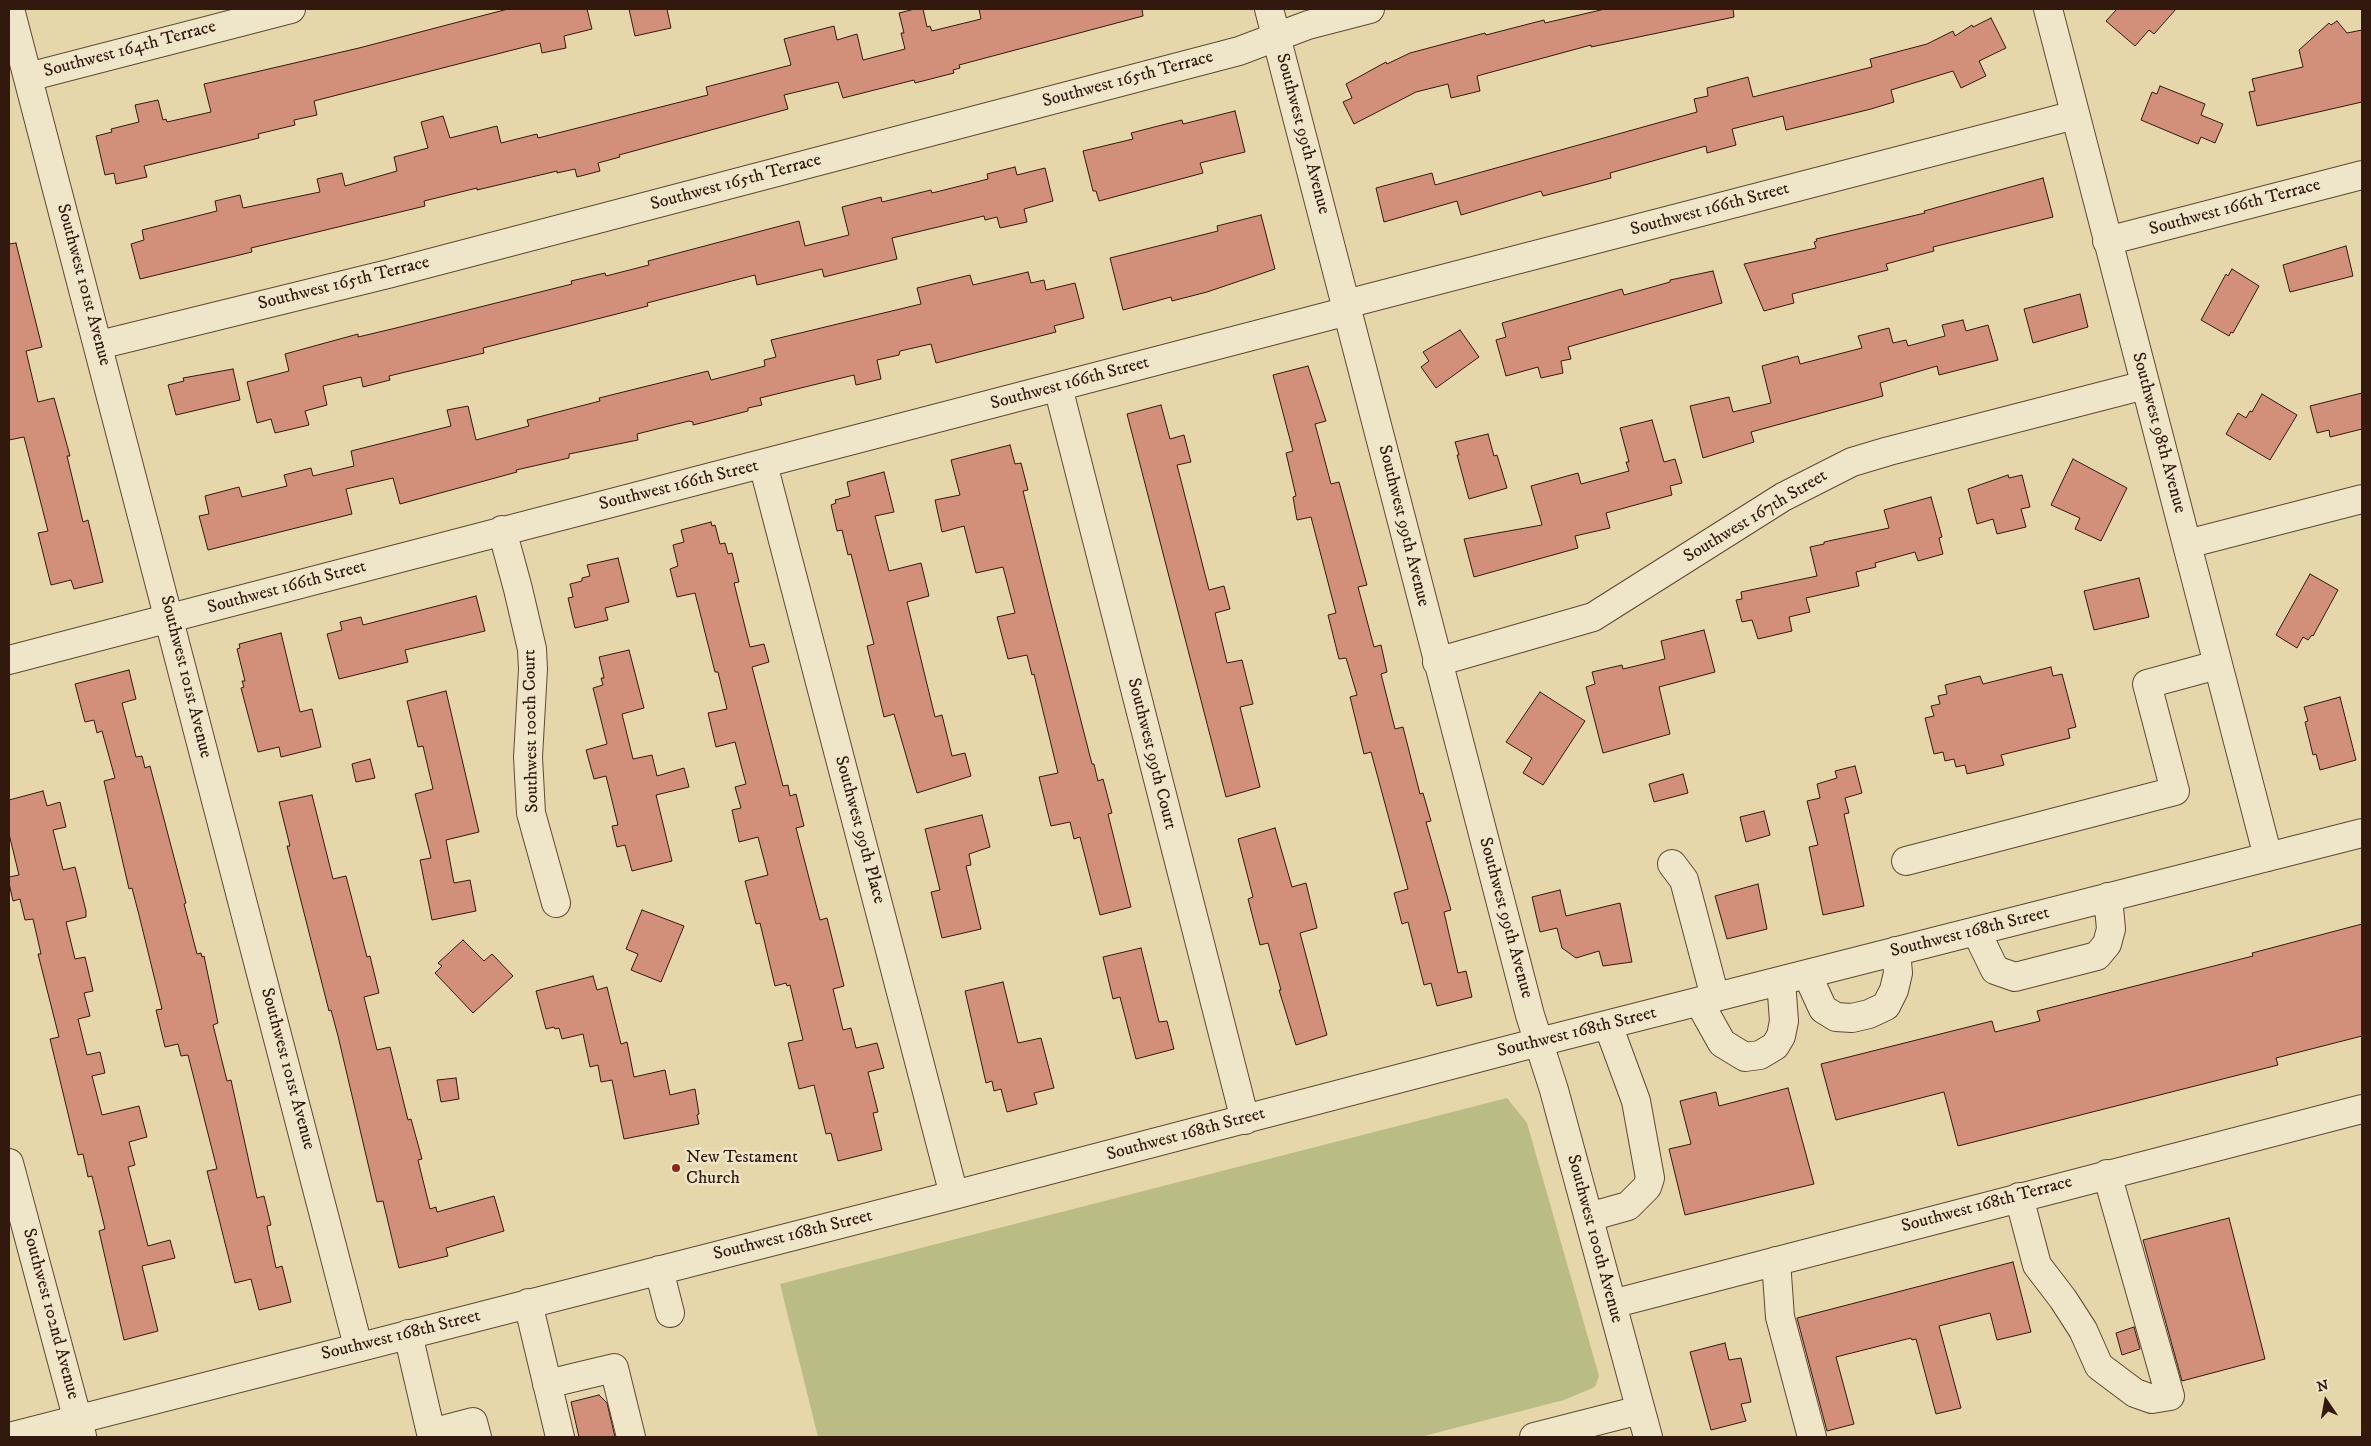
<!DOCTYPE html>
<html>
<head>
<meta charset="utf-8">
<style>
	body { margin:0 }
	#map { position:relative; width:2371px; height:1446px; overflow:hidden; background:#e6d7aa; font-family:"IM FELL DW Pica",serif }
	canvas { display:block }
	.frame { position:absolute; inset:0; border:10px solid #32190e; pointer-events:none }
	.north { position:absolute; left:2301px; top:1376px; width:50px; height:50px; -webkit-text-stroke:4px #efe5c8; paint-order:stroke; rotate:348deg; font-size:14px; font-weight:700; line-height:20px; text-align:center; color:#32190e }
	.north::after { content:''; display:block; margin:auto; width:18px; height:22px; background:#32190e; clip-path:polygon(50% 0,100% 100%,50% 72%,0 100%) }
</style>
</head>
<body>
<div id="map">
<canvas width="2371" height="1446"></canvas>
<div class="frame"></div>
<div class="north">N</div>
</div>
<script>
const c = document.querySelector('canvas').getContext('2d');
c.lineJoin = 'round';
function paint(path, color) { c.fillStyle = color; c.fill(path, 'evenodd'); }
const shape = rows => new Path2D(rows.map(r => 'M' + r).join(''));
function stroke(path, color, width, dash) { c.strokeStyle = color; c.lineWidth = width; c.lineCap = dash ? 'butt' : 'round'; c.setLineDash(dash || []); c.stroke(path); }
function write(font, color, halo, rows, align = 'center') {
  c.font = font + ' "IM FELL DW Pica",serif'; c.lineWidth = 5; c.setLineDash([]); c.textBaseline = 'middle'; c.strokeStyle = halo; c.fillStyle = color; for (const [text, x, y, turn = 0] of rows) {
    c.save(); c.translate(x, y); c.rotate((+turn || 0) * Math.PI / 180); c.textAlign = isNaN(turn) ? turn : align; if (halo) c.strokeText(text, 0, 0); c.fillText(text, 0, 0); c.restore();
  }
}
paint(shape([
	[1507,1098,1527,1123,1599,1376,1595,1387,1564,1400,1420,1437,818,1437,780,1284]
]), '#b9bd85');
const building = shape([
	[508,9,587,9,592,29,564,36,566,48,542,53,540,43,314,101,317,115,294,120,295,125,258,134,259,138,144,166,147,177,116,184,114,173,105,175,96,136,112,132,111,129,139,122,135,105,158,100,163,120,166,119,167,122,211,112,204,84,359,48,508,9],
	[629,9,667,9,671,28,635,36,629,9],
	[915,9,923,9,927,27,930,26,932,31,981,19,979,9,1142,9,1143,16,959,65,960,68,953,70,954,73,915,83,914,80,843,98,838,82,784,95,788,109,619,155,620,157,598,163,600,171,577,177,575,169,557,173,557,171,477,190,477,188,424,201,425,206,251,248,252,252,140,279,131,244,144,240,142,230,217,211,215,201,240,195,243,208,320,192,317,179,342,173,345,186,397,171,394,157,428,148,421,122,443,116,450,138,497,126,501,143,537,134,538,138,708,95,706,87,791,65,784,39,834,26,837,40,857,34,863,60,905,49,901,33,904,33,899,13,915,9],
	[1605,9,1733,9,1734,17,1591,47,1591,45,1477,76,1480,91,1451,98,1448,84,1416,92,1354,124,1343,102,1352,98,1346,84,1386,62,1387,64,1410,53,1485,33,1486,35,1544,20,1545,23,1605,9],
	[2117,9,2176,9,2154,34,2149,30,2135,46,2106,21,2117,9],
	[1991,18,2006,48,1979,61,1986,76,1961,88,1953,71,1891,90,1894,102,1871,109,1786,130,1783,116,1732,129,1736,145,1707,153,1706,146,1610,173,1611,178,1543,196,1541,191,1461,215,1457,201,1384,222,1376,188,1432,173,1435,185,1697,112,1694,99,1708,96,1707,88,1748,77,1753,97,1872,67,1870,59,1927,44,1953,31,1955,36,1972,25,1973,27,1991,18],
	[2337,21,2347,33,2362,30,2362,102,2257,126,2249,92,2255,91,2252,79,2303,67,2299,50,2329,23,2331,25,2337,21],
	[2160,86,2205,104,2201,115,2223,124,2215,143,2201,137,2198,144,2141,120,2152,92,2157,94,2160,86],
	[1235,111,1245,152,1200,163,1203,173,1099,201,1096,191,1093,191,1083,151,1133,139,1131,133,1162,125,1182,120,1183,124,1235,111],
	[1015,167,1017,175,1045,168,1053,201,1024,209,1027,222,1000,228,997,217,985,220,984,216,892,238,897,259,824,277,822,269,757,285,755,275,647,303,648,306,483,348,484,353,389,376,390,380,363,387,361,377,323,386,327,405,305,411,309,425,275,433,271,419,257,423,247,382,289,371,285,354,358,334,358,337,396,328,572,284,571,281,605,273,606,276,649,265,648,261,799,221,805,246,849,235,842,207,881,197,882,202,931,190,932,193,988,179,987,174,1015,167],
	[2043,178,2053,217,1933,247,1934,251,1886,264,1888,270,1792,294,1794,303,1764,311,1744,264,1816,248,1814,242,1817,241,1816,239,1925,213,1924,211,2043,178],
	[1261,215,1275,269,1207,292,1172,301,1171,297,1123,310,1110,258,1218,231,1217,226,1261,215],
	[16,243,42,347,26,351,38,402,54,398,70,456,67,456,83,522,88,520,103,582,74,589,71,580,51,585,38,533,48,531,24,437,9,440,9,244,16,243],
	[2346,246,2353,276,2290,292,2283,265,2346,246],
	[2232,269,2259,286,2233,333,2231,332,2229,336,2201,320,2226,274,2228,276,2232,269],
	[1713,271,1722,303,1568,347,1571,359,1561,361,1563,373,1541,378,1538,367,1506,376,1496,340,1506,337,1502,323,1622,289,1624,295,1670,282,1670,280,1713,271],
	[1028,272,1031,283,1044,280,1046,290,1075,283,1084,318,1054,326,1056,332,936,363,931,344,900,351,899,355,877,360,881,379,856,385,854,375,760,398,762,405,748,408,748,411,693,425,693,422,689,421,637,434,638,440,569,454,569,458,516,470,517,472,400,504,393,478,346,489,352,514,208,550,199,516,209,514,205,496,239,487,242,497,287,486,284,475,311,468,313,476,354,466,351,451,451,426,447,410,468,406,476,440,529,426,527,420,600,401,599,398,708,371,711,380,765,366,764,360,776,357,771,340,921,304,917,288,970,275,973,285,1028,272],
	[2080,294,2088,327,2033,343,2024,309,2080,294],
	[1963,320,1966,331,1988,325,1998,360,1939,375,1937,366,1880,383,1883,396,1751,432,1754,442,1703,458,1690,406,1729,397,1733,412,1771,403,1762,366,1798,356,1800,364,1862,348,1858,336,1889,328,1893,343,1906,340,1908,346,1945,336,1942,325,1963,320],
	[1460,330,1479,357,1436,388,1421,367,1429,361,1423,352,1460,330],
	[1308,366,1326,421,1315,424,1331,484,1339,482,1367,585,1358,587,1374,647,1381,645,1387,672,1381,674,1395,729,1403,727,1420,794,1423,793,1431,821,1426,822,1451,910,1444,912,1458,973,1466,971,1472,997,1437,1006,1431,983,1424,985,1408,922,1402,924,1394,893,1408,889,1371,752,1364,754,1350,697,1357,695,1346,658,1339,659,1328,615,1336,613,1311,517,1297,520,1293,497,1296,496,1286,453,1293,451,1273,375,1308,366],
	[233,369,240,400,176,415,168,385,184,381,183,378,233,369],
	[2362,393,2362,429,2330,437,2329,430,2317,433,2310,406,2362,393],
	[2262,394,2297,415,2270,460,2226,434,2238,413,2246,418,2250,411,2252,412,2262,394],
	[1161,405,1170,439,1184,435,1191,462,1177,465,1209,590,1224,586,1230,609,1215,613,1227,663,1242,660,1253,704,1240,707,1260,787,1226,797,1127,414,1161,405],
	[1652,420,1664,462,1675,459,1682,483,1670,486,1672,495,1606,513,1610,528,1575,536,1578,548,1474,577,1464,539,1542,525,1531,486,1578,473,1581,484,1629,471,1626,462,1629,462,1620,428,1652,420],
	[1488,434,1494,456,1497,455,1507,488,1469,499,1457,455,1459,455,1455,442,1488,434],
	[1010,445,1015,464,1021,463,1028,490,1023,491,1051,604,1092,764,1094,764,1098,781,1103,779,1112,813,1108,814,1131,907,1100,915,1080,837,1074,839,1070,822,1051,826,1039,777,1058,773,1034,674,1032,675,1027,655,1008,659,997,617,1015,613,1003,567,976,573,964,526,942,532,935,500,960,495,951,460,1010,445],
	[2073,459,2127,488,2101,541,2075,529,2080,518,2051,505,2073,459],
	[884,472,894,512,875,516,889,571,921,563,929,596,907,602,935,717,942,715,952,756,965,753,971,776,917,793,894,714,884,717,867,646,874,644,851,554,848,555,842,530,837,531,831,505,836,503,835,500,850,496,847,482,884,472],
	[2008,475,2009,478,2022,475,2030,507,2021,509,2026,527,1997,534,1993,519,1977,524,1968,489,2008,475],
	[1931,497,1942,537,1939,538,1943,554,1918,561,1915,552,1875,563,1876,567,1856,572,1859,586,1806,598,1810,612,1789,617,1792,631,1758,639,1752,620,1742,622,1736,600,1742,599,1741,592,1817,576,1810,547,1824,544,1824,542,1889,528,1884,510,1931,497],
	[711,522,712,526,715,525,720,544,725,543,728,554,732,553,739,582,734,583,750,647,764,644,769,662,752,667,783,786,788,785,790,796,796,794,804,826,796,828,820,920,827,918,844,986,833,989,843,1030,851,1028,856,1048,877,1043,884,1068,868,1072,878,1112,873,1113,882,1150,838,1161,831,1133,826,1134,814,1085,799,1089,788,1043,803,1040,790,985,787,986,786,983,775,986,760,923,756,924,745,881,768,875,758,837,739,842,732,810,741,808,735,787,746,784,735,742,716,747,708,713,727,709,718,672,715,672,695,593,677,597,670,569,678,566,673,545,684,542,681,530,711,522],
	[618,558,629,602,605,608,608,620,575,628,568,598,573,597,570,584,582,581,582,578,590,576,587,565,618,558],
	[2310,574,2338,590,2313,636,2312,635,2308,640,2303,637,2297,648,2276,635,2310,574],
	[2139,578,2149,617,2094,630,2084,591,2139,578],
	[476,596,485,631,405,650,408,662,339,679,327,634,342,630,340,622,361,617,363,625,476,596],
	[1704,630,1715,672,1659,687,1670,734,1603,753,1586,687,1595,684,1592,672,1622,665,1623,669,1665,659,1661,641,1704,630],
	[281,633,300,712,312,709,321,747,281,757,279,747,258,752,241,688,244,687,242,681,245,681,237,649,240,648,239,644,281,633],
	[629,650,644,708,622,714,633,759,652,755,657,776,684,768,689,787,656,795,672,861,632,871,625,845,617,847,612,826,618,825,606,776,594,779,586,750,607,744,593,688,603,685,601,678,604,678,599,657,629,650],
	[2051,667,2053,676,2062,674,2076,727,2068,729,2070,738,2001,755,2004,765,1967,774,1965,765,1956,767,1954,759,1945,761,1943,752,1934,754,1925,718,1934,716,1931,706,1940,704,1938,696,1947,694,1945,685,1980,676,1983,684,2051,667],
	[129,670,136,699,122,703,136,757,142,756,145,768,150,766,186,903,184,904,197,954,201,953,202,957,204,956,218,1023,213,1025,227,1081,231,1080,257,1198,264,1196,271,1225,267,1226,276,1268,282,1266,291,1302,259,1310,251,1279,235,1283,207,1171,217,1169,188,1055,181,1056,178,1044,165,1047,156,1010,162,1009,139,915,132,888,129,889,104,781,115,778,102,731,97,733,94,720,85,722,75,684,129,670],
	[446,691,479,832,446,840,454,883,470,880,476,911,432,920,420,860,431,858,415,794,433,789,423,746,418,747,407,701,446,691],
	[1540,692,1585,721,1543,785,1523,773,1532,758,1506,742,1540,692],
	[2340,697,2356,760,2320,770,2316,754,2313,755,2305,722,2308,721,2304,707,2340,697],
	[370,759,375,778,356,782,352,764,370,759],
	[1855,766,1862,793,1845,798,1849,813,1844,814,1864,906,1823,915,1809,847,1818,845,1807,801,1820,798,1817,784,1837,778,1835,771,1855,766],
	[1683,774,1688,793,1654,802,1649,784,1683,774],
	[43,791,47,806,60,802,66,827,53,830,63,870,75,867,86,911,86,917,66,922,75,959,85,957,93,991,84,993,90,1016,78,1019,87,1055,100,1052,105,1073,92,1076,102,1115,139,1106,147,1137,129,1142,135,1165,128,1167,148,1246,170,1240,175,1258,142,1266,158,1331,124,1340,99,1231,105,1229,92,1176,88,1177,83,1154,78,1155,50,1039,59,1037,38,954,41,954,33,919,25,920,20,899,13,901,9,883,9,877,19,875,9,834,9,800,43,791],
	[312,795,333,879,346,876,367,957,370,956,379,993,364,997,377,1050,390,1047,408,1120,411,1119,422,1159,418,1160,430,1209,436,1207,437,1212,494,1196,504,1231,446,1248,448,1256,399,1268,383,1201,377,1202,338,1036,331,1010,329,1011,287,846,290,846,279,802,312,795],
	[1764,811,1770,835,1746,842,1740,817,1764,811],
	[982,815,990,847,969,854,971,865,966,866,981,929,942,938,931,892,940,890,925,829,982,815],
	[1275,828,1292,887,1306,883,1317,928,1300,933,1327,1035,1296,1045,1279,990,1281,990,1268,943,1260,945,1248,899,1253,897,1238,839,1275,828],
	[1758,884,1767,929,1727,939,1715,896,1758,884],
	[1560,890,1566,916,1620,903,1632,962,1603,966,1599,951,1576,958,1562,948,1557,928,1540,932,1532,897,1560,890],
	[642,910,684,926,661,982,631,970,638,954,626,949,642,910],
	[2362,924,2362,1036,2276,1058,2278,1065,1958,1146,1944,1092,1836,1120,1821,1064,1992,1021,1995,1032,2040,1021,2037,1011,2253,956,2252,953,2362,924],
	[463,940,484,961,492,954,513,976,473,1013,435,973,442,966,438,963,463,940],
	[1141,948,1159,1022,1167,1021,1174,1049,1136,1059,1120,997,1113,999,1103,957,1141,948],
	[593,976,597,990,607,987,621,1044,627,1042,634,1077,665,1070,670,1095,695,1089,699,1114,697,1115,699,1124,624,1139,612,1080,601,1082,598,1065,590,1067,583,1034,562,1039,559,1028,555,1029,554,1027,546,1029,536,991,593,976],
	[1003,982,1018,1043,1041,1038,1054,1088,1034,1093,1037,1104,1007,1112,1001,1089,994,1091,992,1081,986,1083,965,991,1003,982],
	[456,1078,459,1099,441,1102,437,1080,456,1078],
	[1788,1088,1814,1184,1685,1215,1669,1149,1691,1144,1680,1101,1716,1092,1719,1106,1788,1088],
	[2229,1218,2265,1359,2182,1381,2143,1240,2229,1218],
	[2013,1262,2031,1332,1997,1340,1990,1313,1939,1326,1961,1408,1936,1414,1916,1339,1912,1340,1911,1338,1836,1357,1854,1424,1827,1431,1797,1318,2013,1262],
	[2134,1327,2140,1349,2122,1355,2116,1333,2134,1327],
	[1725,1343,1729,1360,1741,1358,1751,1402,1741,1404,1746,1421,1711,1430,1690,1352,1725,1343],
	[599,1395,607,1403,615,1437,579,1437,571,1402,599,1395]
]);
paint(building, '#d28f7a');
stroke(building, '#32190e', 1);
const minor = shape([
	[10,9,358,1346],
	[1269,9,1530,1015,1554,1090,1648,1437],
	[2048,9,2268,857],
	[28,77,291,9],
	[2107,241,2362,175],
	[1346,304,2075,115],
	[99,345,388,274,1239,51,1308,25,1370,9],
	[1058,387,1245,1120],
	[763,464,954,1195],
	[502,530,518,589,532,649,533,669,528,757,531,813,556,903],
	[2187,544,2362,499],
	[9,660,1348,311],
	[1437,662,1593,617,1783,497,1852,462,1889,451,2145,385],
	[1906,861,2175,791,2147,684,2217,665],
	[1672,864,1684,880,1715,997],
	[1976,931,1995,970,2015,977,2097,956,2107,944,2111,929,2108,897],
	[1807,974,1823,1009,1836,1017,1852,1018,1869,1014,1886,1006,1894,990,1898,973,1896,951],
	[1699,1002,1722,1043,1745,1057,1760,1055,1775,1046,1781,1036,1784,1021,1781,981],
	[9,1163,82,1436],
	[2019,1197,2037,1265,2063,1299,2083,1330,2099,1366,2135,1393,2152,1399,2170,1396,2107,1174],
	[1589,1217,1628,1206,1647,1187,1650,1178,1636,1101,1608,1025],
	[1776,1261,1780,1317,1812,1437],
	[659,1270,670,1313],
	[528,1303,560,1437],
	[1612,1304,2362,1109],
	[408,1334,431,1433,473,1422,477,1437],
	[547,1384,614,1368,631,1437],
	[9,1437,954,1195,1539,1042,2362,833],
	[1534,1437,1640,1410]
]);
stroke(minor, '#5f4835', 30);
stroke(minor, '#efe5c8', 28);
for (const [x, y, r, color] of [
	[676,1168,5,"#8f2418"]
]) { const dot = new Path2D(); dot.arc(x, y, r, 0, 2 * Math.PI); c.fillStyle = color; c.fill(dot); stroke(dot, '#efe5c8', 2); }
write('18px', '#32190e', '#efe5c8', [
	["Southwest 164th Terrace",130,50,-15],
	["Southwest 165th Terrace",1128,80,-15],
	["Southwest 99th Avenue",1302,134,75],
	["Southwest 165th Terrace",736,183,-15],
	["Southwest 166th Terrace",2235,208,-15],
	["Southwest 166th Street",1710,210,-15],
	["Southwest 165th Terrace",344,284,-14],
	["Southwest 101st Avenue",83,285,75],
	["Southwest 166th Street",1070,384,-15],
	["Southwest 98th Avenue",2158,433,75],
	["Southwest 166th Street",679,486,-14],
	["Southwest 167th Street",1756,517,-31],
	["Southwest 99th Avenue",1403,526,76],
	["Southwest 166th Street",287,588,-15],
	["Southwest 101st Avenue",185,677,76],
	["Southwest 100th Court",532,731,-91],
	["Southwest 99th Court",1151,754,76],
	["Southwest 99th Place",859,830,75],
	["Southwest 99th Avenue",1505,918,75],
	["Southwest 168th Street",1970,933,-14],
	["Southwest 168th Street",1577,1033,-14],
	["Southwest 101st Avenue",287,1069,75],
	["Southwest 168th Street",1186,1135,-15],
	["Southwest 168th Terrace",1987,1205,-15],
	["Southwest 168th Street",793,1236,-14],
	["Southwest 100th Avenue",1594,1239,75],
	["Southwest 102nd Avenue",50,1314,75],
	["Southwest 168th Street",401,1336,-14]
]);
write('18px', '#32190e', '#efe5c8', [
	["New Testament",686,1158],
	["Church",686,1179]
], 'left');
</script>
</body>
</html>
